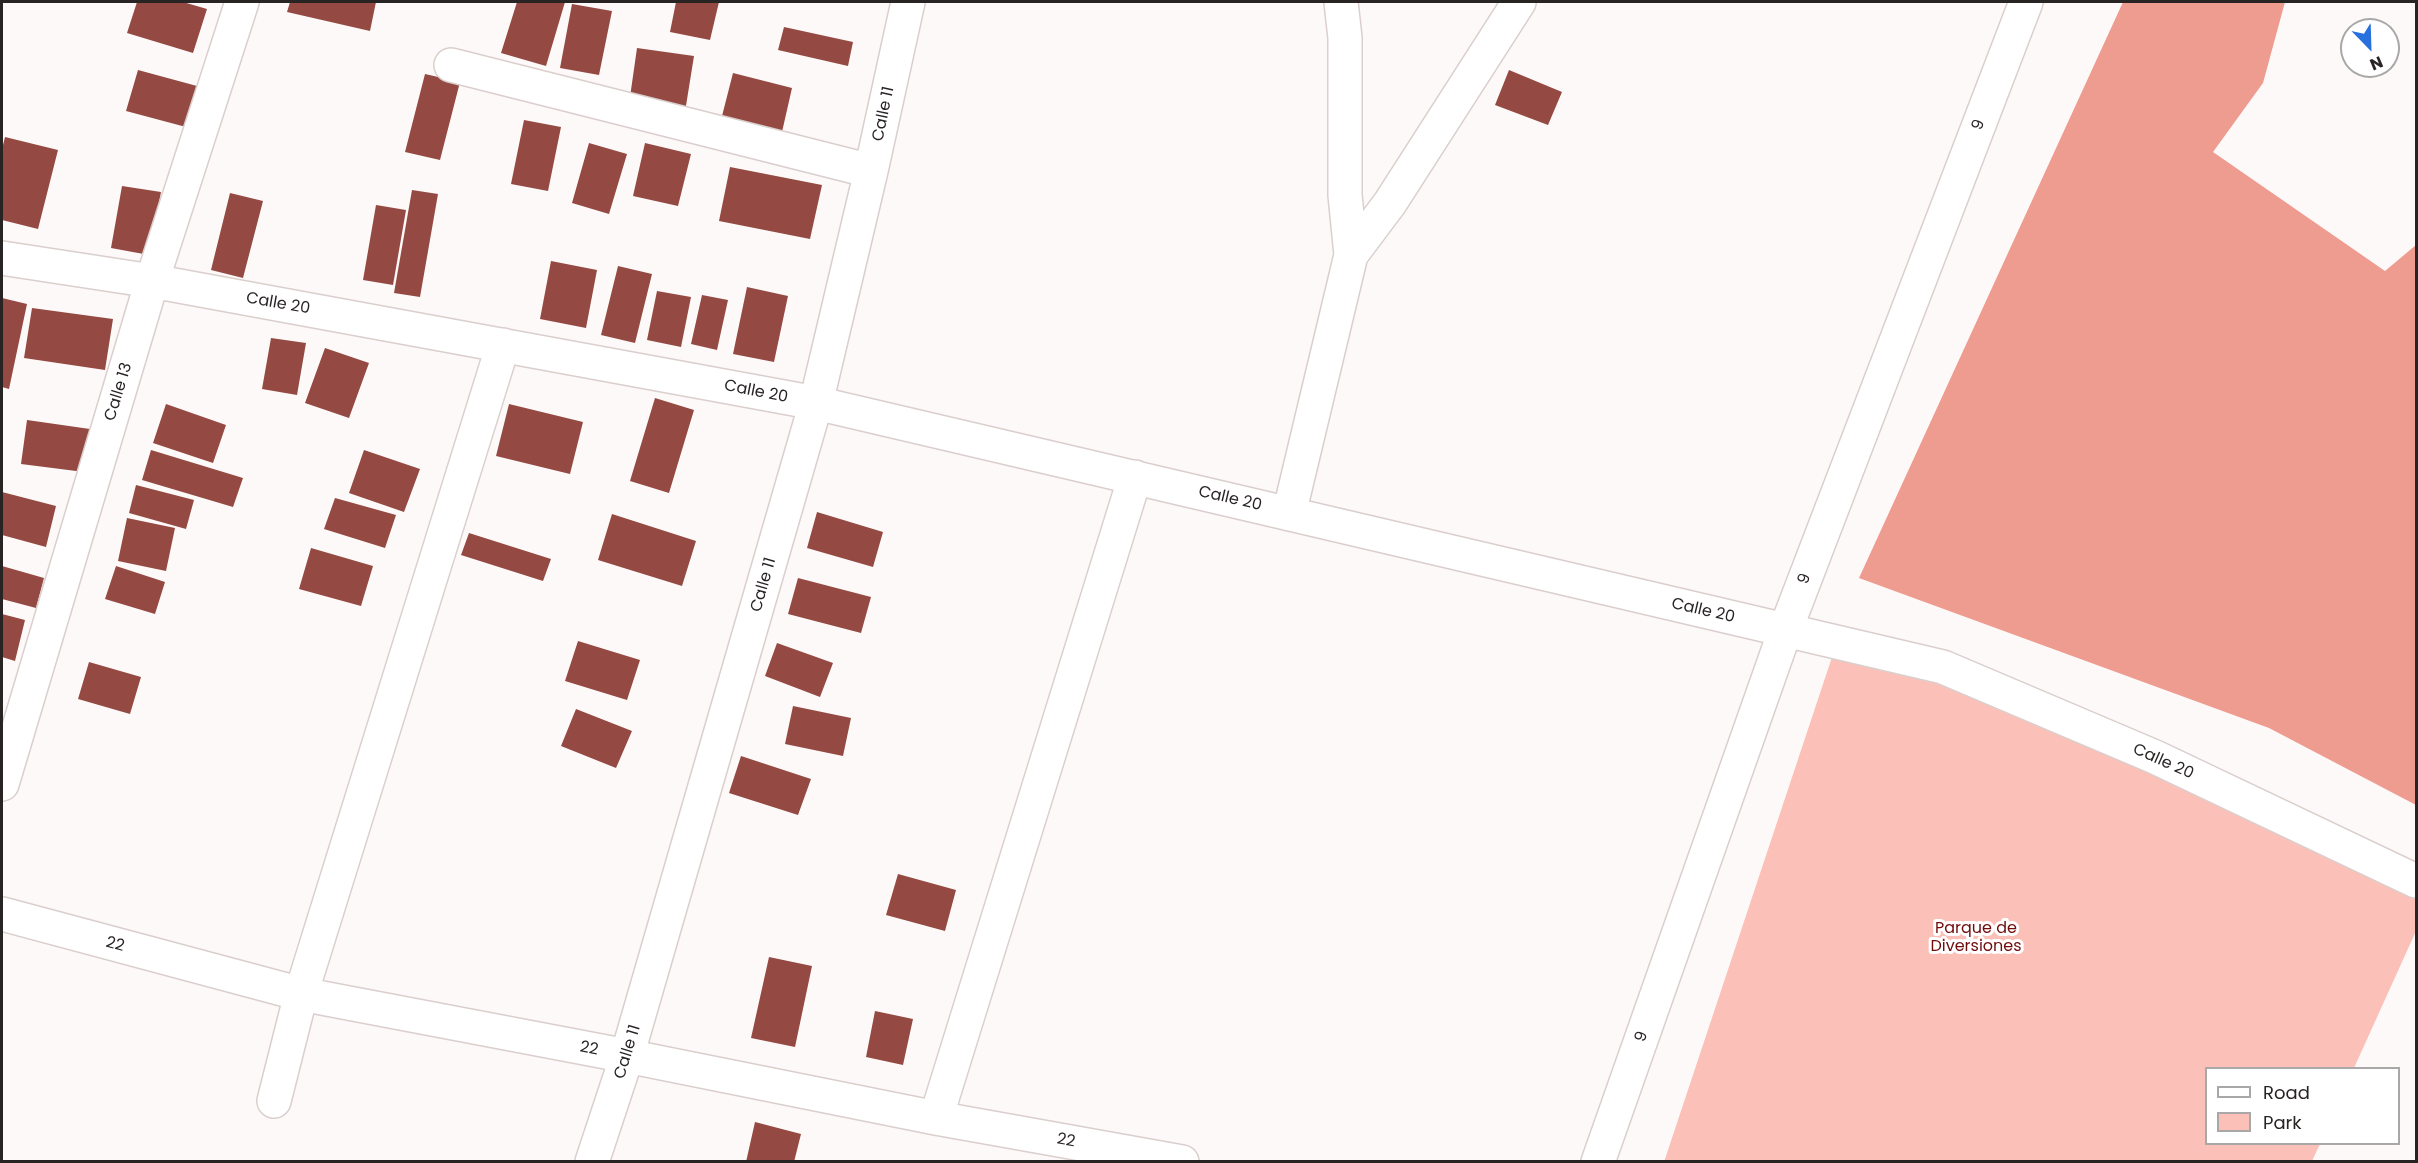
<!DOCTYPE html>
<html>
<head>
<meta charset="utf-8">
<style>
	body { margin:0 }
	#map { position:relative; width:2418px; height:1163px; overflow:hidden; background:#fdf9f8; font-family:Poppins,sans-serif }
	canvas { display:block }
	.frame { position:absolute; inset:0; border:3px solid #292424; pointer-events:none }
	.legend { position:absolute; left:2205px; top:1067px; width:195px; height:78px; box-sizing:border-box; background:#fff; border:2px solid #a9a7a7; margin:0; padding:8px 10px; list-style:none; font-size:18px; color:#292424 }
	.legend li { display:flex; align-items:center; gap:12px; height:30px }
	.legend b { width:30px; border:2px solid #a9a7a7 }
	.north { position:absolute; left:2340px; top:18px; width:60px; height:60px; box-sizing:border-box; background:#fff; border:2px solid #a9a7a7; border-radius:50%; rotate:157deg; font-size:16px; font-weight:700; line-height:24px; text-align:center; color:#292424 }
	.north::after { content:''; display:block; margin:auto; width:21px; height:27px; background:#2870dc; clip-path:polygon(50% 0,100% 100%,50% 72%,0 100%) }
</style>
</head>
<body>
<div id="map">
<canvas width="2418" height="1163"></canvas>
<div class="frame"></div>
<ul class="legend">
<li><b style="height:8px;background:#fff"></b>Road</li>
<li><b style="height:16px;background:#fbc0b8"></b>Park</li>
</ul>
<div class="north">N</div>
</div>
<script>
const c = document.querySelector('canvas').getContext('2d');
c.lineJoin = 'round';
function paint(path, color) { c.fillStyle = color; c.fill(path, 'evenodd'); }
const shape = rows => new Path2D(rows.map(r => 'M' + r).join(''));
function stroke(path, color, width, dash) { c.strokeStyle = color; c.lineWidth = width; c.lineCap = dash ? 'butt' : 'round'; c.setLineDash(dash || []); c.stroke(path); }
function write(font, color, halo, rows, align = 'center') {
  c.font = font + ' Poppins,sans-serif'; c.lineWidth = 6; c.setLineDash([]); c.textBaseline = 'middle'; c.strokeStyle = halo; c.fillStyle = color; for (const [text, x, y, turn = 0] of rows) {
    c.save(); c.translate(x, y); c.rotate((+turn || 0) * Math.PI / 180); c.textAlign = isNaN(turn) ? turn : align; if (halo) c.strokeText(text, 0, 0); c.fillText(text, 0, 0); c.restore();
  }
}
paint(shape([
	[1842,627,2416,896,2416,931,2354,1068,2206,1068,2206,1144,2320,1144,2312,1161,1664,1162]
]), '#fbc0b8');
paint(shape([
	[2123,2,2285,2,2263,83,2213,152,2385,271,2416,245,2416,805,2269,728,1859,578]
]), '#ee9b90');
paint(shape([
	[137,2,183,2,207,9,193,53,127,33],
	[290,2,376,2,370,31,287,12],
	[517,2,565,2,546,66,501,53],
	[676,2,719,2,710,40,670,32],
	[572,4,612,11,599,75,560,68],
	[784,27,853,42,848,66,778,50],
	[637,48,694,56,685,112,629,104],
	[138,70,197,86,186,127,126,111],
	[1509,70,1562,92,1548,125,1495,105],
	[733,73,792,88,782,132,722,116],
	[425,74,460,82,440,160,405,152],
	[524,120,561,127,548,191,511,184],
	[5,137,58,150,38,229,2,220,2,149],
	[589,143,627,154,609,214,572,203],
	[645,143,691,154,678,206,633,196],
	[730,167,822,185,810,239,719,221],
	[122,186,161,192,149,255,111,248],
	[412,190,438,194,420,297,394,293],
	[230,193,263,201,243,278,211,270],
	[376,205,406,210,393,285,363,280],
	[551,261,597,270,586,328,540,319],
	[618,266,652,274,635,343,601,335],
	[747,287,788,296,774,362,733,354],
	[657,291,691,297,681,347,647,340],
	[702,295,728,300,717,350,691,344],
	[2,298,27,304,9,389,2,387],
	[32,308,113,319,105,370,24,358],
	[271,338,306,343,297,395,262,389],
	[325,348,369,363,349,418,305,403],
	[655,398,694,410,669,493,630,481],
	[166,404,226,425,213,463,153,443],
	[509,404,583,422,570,474,496,456],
	[27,420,90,429,84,472,21,464],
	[151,450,243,478,233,507,142,480],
	[364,450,420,469,404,512,349,493],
	[136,485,194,500,186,529,129,513],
	[2,492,56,506,46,547,2,535],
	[335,498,396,515,385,548,324,529],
	[817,512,883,532,873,567,807,548],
	[612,514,696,541,682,586,598,560],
	[127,518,175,528,166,571,118,561],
	[469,533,551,559,543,581,461,555],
	[311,548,373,566,361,606,299,589],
	[2,566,44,578,36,608,2,599],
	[116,566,165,582,155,614,105,599],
	[798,578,871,597,861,633,788,614],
	[2,614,25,620,15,661,2,657],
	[578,641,640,660,627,700,565,681],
	[777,643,833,663,820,697,765,676],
	[89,662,141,677,130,714,78,699],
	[793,706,851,718,843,756,785,744],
	[576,709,632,731,616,768,561,746],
	[741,756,811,779,798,815,729,793],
	[898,874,956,890,945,931,886,915],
	[769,957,812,966,795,1047,751,1038],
	[875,1011,913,1019,903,1065,866,1057],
	[755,1122,801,1134,794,1162,746,1162]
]), '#944a42');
const minor = shape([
	[451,65,871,171],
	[1351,255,1390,203,1519,2],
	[2,258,152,281,816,403,1943,667,2155,757,2416,881],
	[1289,514,1351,255,1345,195,1345,38,1341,2],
	[2,784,152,281,242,2],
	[2,914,301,994,627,1056,936,1118,1182,1162],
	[274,1101,301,994,503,345],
	[936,1118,1135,477],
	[592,1162,627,1056,816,403,871,171,908,2],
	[1598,1162,1785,631,2026,2]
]);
stroke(minor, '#dacfcd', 36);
stroke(minor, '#fff', 33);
write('16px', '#292424', '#fff', [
	["Calle 11",884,114,-78],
	["9",1979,125,-69],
	["Calle 20",278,304,10],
	["Calle 13",119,392,-73],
	["Calle 20",756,392,11],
	["Calle 20",1230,499,13],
	["9",1805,579,-69],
	["Calle 11",764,585,-74],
	["Calle 20",1703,611,13],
	["Calle 20",2163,762,24],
	["22",115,945,15],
	["9",1642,1037,-71],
	["22",589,1049,11],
	["Calle 11",628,1052,-73],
	["22",1066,1141,10]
]);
write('16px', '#6f0c0c', '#fff', [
	["Parque de",1976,929],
	["Diversiones",1976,947]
]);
</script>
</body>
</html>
